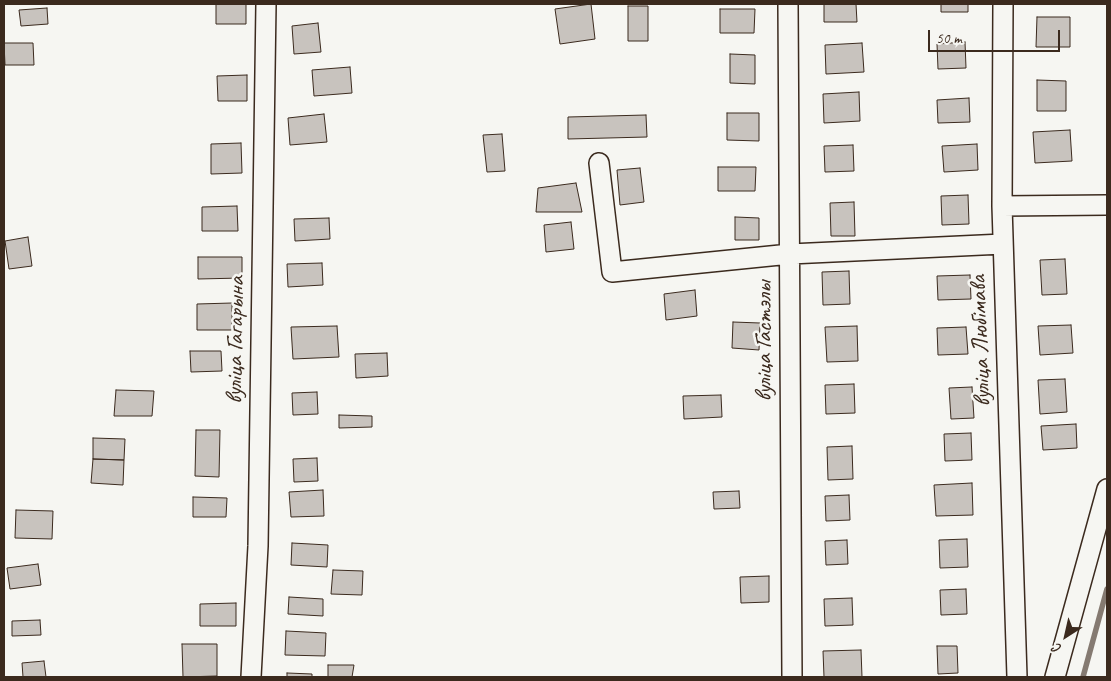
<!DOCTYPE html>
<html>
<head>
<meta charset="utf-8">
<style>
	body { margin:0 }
	#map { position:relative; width:1111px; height:681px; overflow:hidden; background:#f6f6f2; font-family:Caveat,sans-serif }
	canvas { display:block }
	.frame { position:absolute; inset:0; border:5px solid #3b2a1e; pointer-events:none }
	.north { position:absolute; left:1041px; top:611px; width:50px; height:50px; -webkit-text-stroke:4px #f6f6f2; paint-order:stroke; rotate:215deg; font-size:14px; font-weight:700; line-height:20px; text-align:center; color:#3b2a1e }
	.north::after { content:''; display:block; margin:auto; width:18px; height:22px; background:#3b2a1e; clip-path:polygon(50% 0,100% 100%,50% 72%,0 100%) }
	.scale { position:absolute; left:928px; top:30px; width:132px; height:22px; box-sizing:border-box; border:2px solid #3b2a1e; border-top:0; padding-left:6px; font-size:15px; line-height:18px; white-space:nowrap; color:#3b2a1e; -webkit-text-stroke:4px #f6f6f2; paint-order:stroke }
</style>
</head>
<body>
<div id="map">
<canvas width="1111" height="681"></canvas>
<div class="frame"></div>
<div class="north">С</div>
<div class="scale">50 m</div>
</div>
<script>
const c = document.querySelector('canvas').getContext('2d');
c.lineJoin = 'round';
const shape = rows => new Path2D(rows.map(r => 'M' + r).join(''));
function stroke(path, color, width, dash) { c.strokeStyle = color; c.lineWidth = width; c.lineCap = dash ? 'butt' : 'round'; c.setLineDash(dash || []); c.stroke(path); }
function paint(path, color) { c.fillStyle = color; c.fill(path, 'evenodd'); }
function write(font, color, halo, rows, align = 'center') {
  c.font = font + ' Caveat,sans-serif'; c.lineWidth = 5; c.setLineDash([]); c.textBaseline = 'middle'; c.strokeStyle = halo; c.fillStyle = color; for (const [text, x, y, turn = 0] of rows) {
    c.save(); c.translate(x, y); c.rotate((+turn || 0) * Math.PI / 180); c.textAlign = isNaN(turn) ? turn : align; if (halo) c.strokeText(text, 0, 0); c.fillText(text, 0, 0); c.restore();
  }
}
stroke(shape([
	[1083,677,1107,589]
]), '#857a71', 5.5);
const building = shape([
	[216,4,246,4,246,24,216,24,216,4],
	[591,4,595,39,560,44,555,9,591,4],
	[824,4,856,4,857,22,824,22,824,4],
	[941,4,968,4,968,12,941,12,941,4],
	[628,6,648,6,648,41,628,41,628,6],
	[47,8,48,24,21,26,19,10,47,8],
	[720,9,755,9,754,33,720,33,720,9],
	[1037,17,1070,17,1070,47,1036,47,1037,17],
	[318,23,321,52,294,54,292,26,318,23],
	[965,42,966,68,938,69,937,44,965,42],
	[4,43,33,43,34,65,5,65,4,43],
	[862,43,864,72,826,74,825,45,862,43],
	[730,54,755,55,755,84,730,83,730,54],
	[350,67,352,93,314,96,312,70,350,67],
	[247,75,247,101,218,101,217,76,247,75],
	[1037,80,1066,81,1066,111,1037,111,1037,80],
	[859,92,860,121,824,123,823,94,859,92],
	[969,98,970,122,938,123,937,100,969,98],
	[727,113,759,113,759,141,727,140,727,113],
	[324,114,327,142,290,145,288,118,324,114],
	[646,115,647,137,568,139,568,117,646,115],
	[1070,130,1072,161,1035,163,1033,132,1070,130],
	[502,134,505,171,487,172,483,135,502,134],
	[241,143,242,173,211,174,211,144,241,143],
	[977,144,978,170,944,172,942,146,977,144],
	[853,145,854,171,825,172,824,146,853,145],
	[718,167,756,167,755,191,718,191,718,167],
	[640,168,644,202,620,205,617,170,640,168],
	[576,183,582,212,536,212,538,188,576,183],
	[968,195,969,224,942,225,941,196,968,195],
	[854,202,855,236,831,236,830,203,854,202],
	[237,206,238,231,202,231,202,207,237,206],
	[735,217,759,218,759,240,735,240,735,217],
	[329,218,330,239,295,241,294,219,329,218],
	[571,222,574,249,546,252,544,225,571,222],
	[28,237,32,266,9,269,5,241,28,237],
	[198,257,242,257,242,278,198,279,198,257],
	[1065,259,1067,294,1042,295,1040,260,1065,259],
	[322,263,323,285,288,287,287,264,322,263],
	[849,271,850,304,823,305,822,272,849,271],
	[970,275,971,299,938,300,937,276,970,275],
	[695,290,697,316,666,320,664,294,695,290],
	[232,303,232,330,197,330,197,304,232,303],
	[733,322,760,323,759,350,732,348,733,322],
	[1071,325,1073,353,1040,355,1038,326,1071,325],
	[337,326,339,357,293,359,291,327,337,326],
	[857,326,858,361,827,362,825,327,857,326],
	[966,327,968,354,938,355,937,328,966,327],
	[190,351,221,351,222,371,191,372,190,351],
	[387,353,388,376,356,378,355,354,387,353],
	[1065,379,1067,412,1040,414,1038,380,1065,379],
	[854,384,855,413,826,414,825,385,854,384],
	[972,387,974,418,951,419,949,388,972,387],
	[116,390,154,391,152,416,114,416,116,390],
	[317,392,318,414,293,415,292,393,317,392],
	[721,395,722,417,684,419,683,396,721,395],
	[339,415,372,416,372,427,339,428,339,415],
	[1076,424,1077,448,1043,450,1041,426,1076,424],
	[196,430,220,430,219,477,195,476,196,430],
	[971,433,972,460,945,461,944,434,971,433],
	[93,438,125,439,124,460,93,459,93,438],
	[852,446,853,479,828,480,827,447,852,446],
	[317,458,318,481,294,482,293,459,317,458],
	[93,459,124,460,123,485,91,483,93,459],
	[972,483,973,515,936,516,934,485,972,483],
	[323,490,324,516,291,517,289,492,323,490],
	[739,491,740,508,714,509,713,492,739,491],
	[849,495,850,520,826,521,825,496,849,495],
	[193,497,227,498,226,517,193,517,193,497],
	[16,510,53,511,52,539,15,538,16,510],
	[967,539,968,567,940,568,939,540,967,539],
	[847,540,848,564,826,565,825,541,847,540],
	[292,543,328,545,327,567,291,565,292,543],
	[38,564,41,585,10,589,7,568,38,564],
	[333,570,363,571,362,595,331,594,333,570],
	[769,576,769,602,741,603,740,577,769,576],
	[966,589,967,614,941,615,940,590,966,589],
	[289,597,323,599,323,616,288,614,289,597],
	[852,598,853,625,825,626,824,599,852,598],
	[236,603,236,626,200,626,200,604,236,603],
	[40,620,41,635,12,636,12,621,40,620],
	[286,631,326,633,325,656,285,655,286,631],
	[182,644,217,644,217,676,183,677,182,644],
	[937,646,957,646,958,673,938,674,937,646],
	[861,650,862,677,824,677,823,651,861,650],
	[44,661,46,677,23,677,22,663,44,661],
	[328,665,354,665,352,677,328,677,328,665],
	[287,673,312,674,312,677,287,677,287,673]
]);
paint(building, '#c8c3be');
stroke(building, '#3b2a1e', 1);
const minor = shape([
	[788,4,792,677],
	[1003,4,1002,206,1017,677],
	[599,163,612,272,790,254,1003,244],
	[1002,206,1107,205],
	[251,677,258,546,266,4],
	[1055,677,1107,489]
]);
stroke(minor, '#3b2a1e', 22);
stroke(minor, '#f6f6f2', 19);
write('24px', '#3b2a1e', '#f6f6f2', [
	["вуліца Гагарына",236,340,-89],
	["вуліца Гастэлы",765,341,-90],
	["вуліца Любімава",981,341,-92]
]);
</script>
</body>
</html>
